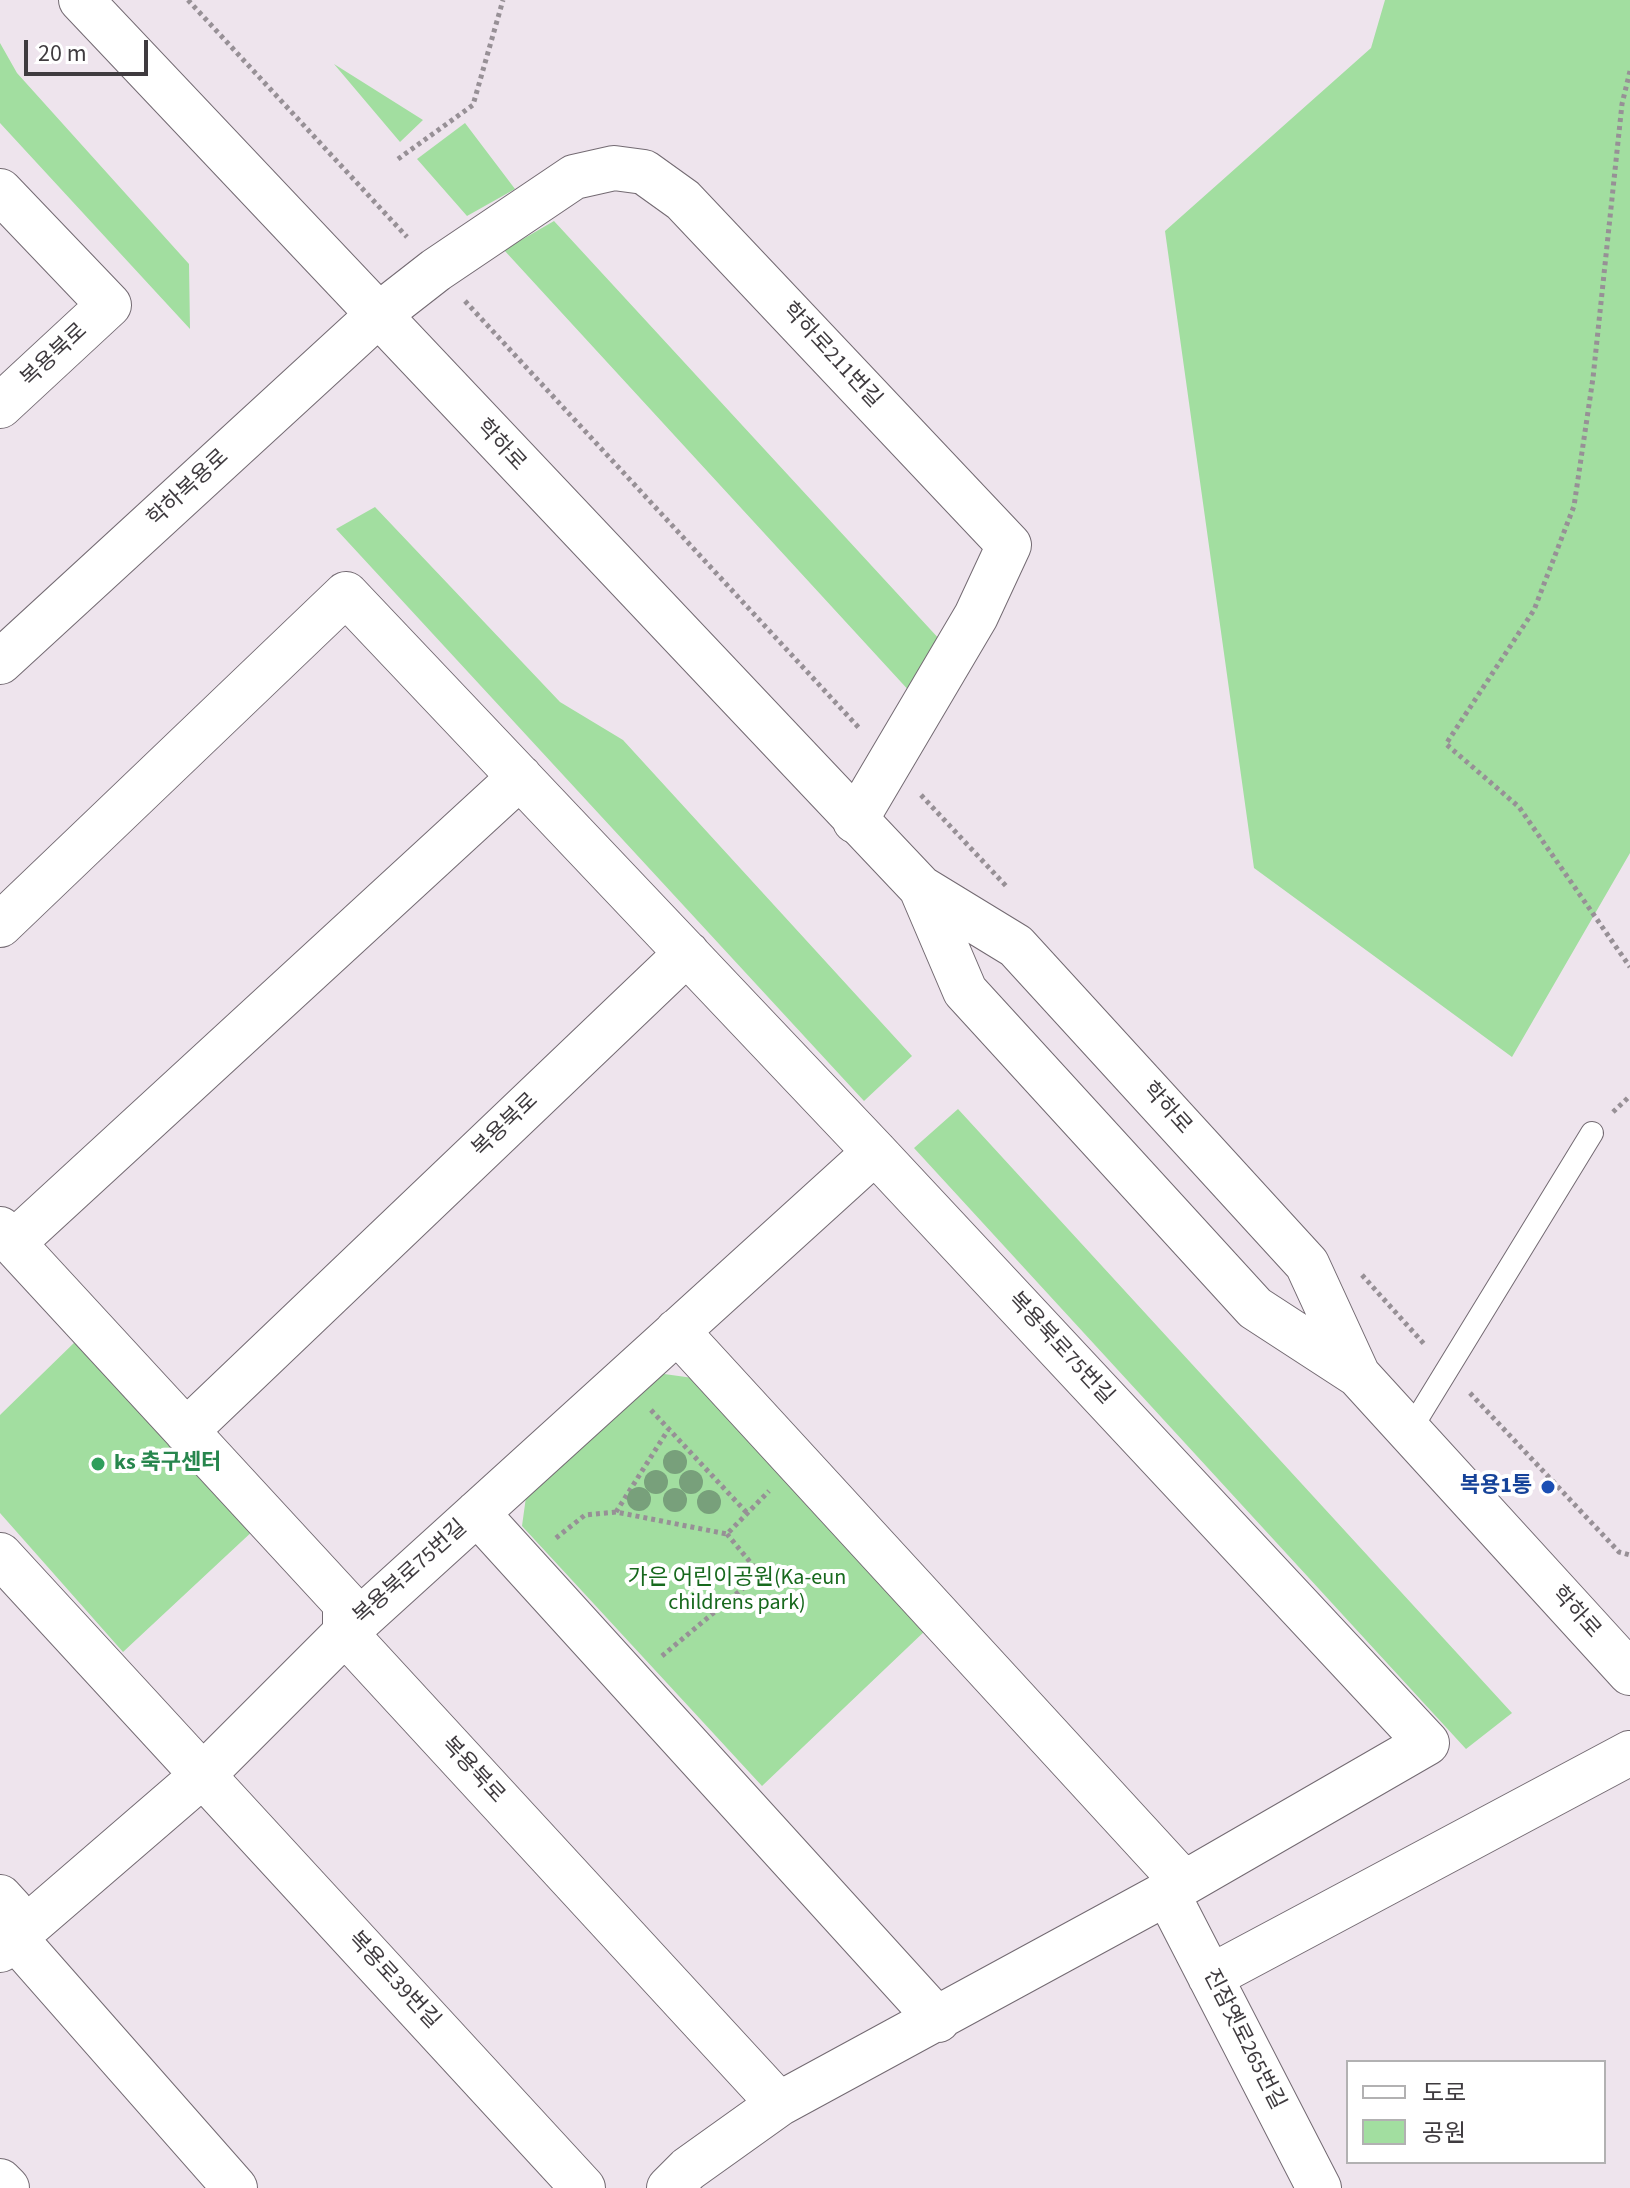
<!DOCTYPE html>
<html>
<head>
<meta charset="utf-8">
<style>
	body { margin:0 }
	#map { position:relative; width:1630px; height:2188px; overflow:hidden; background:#eee4ed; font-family:"Source Sans 3","Noto Sans KR",sans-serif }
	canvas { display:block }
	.legend { position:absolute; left:1346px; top:2060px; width:260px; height:104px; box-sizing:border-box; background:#fff; border:2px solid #b2b1b2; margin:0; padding:10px 14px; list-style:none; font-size:24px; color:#3f3b3f }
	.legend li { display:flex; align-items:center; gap:16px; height:40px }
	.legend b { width:40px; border:2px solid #b2b1b2 }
	.scale { position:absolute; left:24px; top:40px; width:124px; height:36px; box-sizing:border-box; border:4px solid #3f3b3f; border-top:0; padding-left:10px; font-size:24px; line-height:28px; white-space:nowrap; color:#3f3b3f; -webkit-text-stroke:6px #fff; paint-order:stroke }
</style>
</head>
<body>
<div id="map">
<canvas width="1630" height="2188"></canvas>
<ul class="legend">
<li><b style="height:10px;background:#fff"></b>도로</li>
<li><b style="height:22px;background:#a2dea0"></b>공원</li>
</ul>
<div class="scale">20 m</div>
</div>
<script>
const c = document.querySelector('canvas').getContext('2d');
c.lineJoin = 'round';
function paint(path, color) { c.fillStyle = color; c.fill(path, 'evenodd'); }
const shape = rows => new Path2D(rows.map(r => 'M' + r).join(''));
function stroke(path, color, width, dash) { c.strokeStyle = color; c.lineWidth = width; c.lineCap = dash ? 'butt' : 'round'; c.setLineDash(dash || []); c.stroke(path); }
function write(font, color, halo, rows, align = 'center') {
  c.font = font + ' "Source Sans 3","Noto Sans KR",sans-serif'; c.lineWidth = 8; c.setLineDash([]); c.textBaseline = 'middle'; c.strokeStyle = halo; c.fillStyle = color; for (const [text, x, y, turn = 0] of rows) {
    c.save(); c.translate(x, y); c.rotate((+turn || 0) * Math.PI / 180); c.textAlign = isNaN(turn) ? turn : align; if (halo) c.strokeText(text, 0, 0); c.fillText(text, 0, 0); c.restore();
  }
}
paint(shape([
	[1385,0,1630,0,1630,853,1512,1057,1254,868,1165,231,1371,48],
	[0,43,17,73,189,264,190,329,0,123],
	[334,64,423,120,400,142],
	[465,123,515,189,467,216,417,159],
	[554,221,953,654,912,694,504,250],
	[375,507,560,702,623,740,912,1056,864,1101,336,529],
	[958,1109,1512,1713,1466,1749,914,1148],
	[78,1339,256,1528,123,1652,0,1513,0,1415],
	[657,1373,693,1378,927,1629,762,1786,522,1526,526,1497]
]), '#a2dea0');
const lane = shape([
	[1409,1432,1592,1133]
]);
const street = shape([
	[0,191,109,305,0,406],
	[377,316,436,270,574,177,614,168,644,172,683,200,1009,545,976,616,855,821],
	[0,925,346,594,875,1152,1427,1743,1167,1893,779,2104,688,2169,669,2188],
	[0,1229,345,1603,345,1633,779,2104],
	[13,1243,520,777],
	[677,1331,1184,1883],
	[186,1431,687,953],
	[477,1513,938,2020],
	[0,1555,583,2188],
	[1167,1893,1319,2188],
	[0,1897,11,1909,13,1936,235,2188],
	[0,1950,203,1775,345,1633,875,1152],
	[1210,1977,1630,1753],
	[0,2181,7,2188]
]);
const secondary = shape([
	[81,0,921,888,1016,946,1307,1264,1358,1375],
	[0,662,377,316],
	[921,888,965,991,1255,1308,1358,1375,1630,1673]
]);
stroke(lane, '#736a72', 24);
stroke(street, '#736a72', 46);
stroke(secondary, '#736a72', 46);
stroke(shape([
	[188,0,407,237],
	[1630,71,1622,104,1593,378,1574,506,1534,610,1446,744,1519,807,1630,967],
	[398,159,473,105,503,0],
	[465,301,860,729],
	[921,795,1007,887],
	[1613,1112,1630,1096],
	[1362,1275,1425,1345],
	[1470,1393,1619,1552,1630,1555],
	[651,1410,747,1513],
	[616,1512,668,1430],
	[556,1538,585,1515,616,1512,727,1534,769,1491],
	[662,1656,760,1574,727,1534]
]), '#979096', 5, [4, 4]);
stroke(lane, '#fff', 22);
stroke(street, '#fff', 44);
stroke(secondary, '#fff', 44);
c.fillStyle = '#78a07b';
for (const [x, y] of [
	[675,1462],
	[656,1482],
	[691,1482],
	[639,1499],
	[675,1500],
	[709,1502]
]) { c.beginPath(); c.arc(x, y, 12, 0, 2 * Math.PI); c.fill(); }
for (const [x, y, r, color] of [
	[98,1464,8,"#2e9e5b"],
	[1548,1487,8,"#1a4fb4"]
]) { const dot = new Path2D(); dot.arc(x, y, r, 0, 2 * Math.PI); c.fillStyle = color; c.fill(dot); stroke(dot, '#fff', 3); }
write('22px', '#3f3b3f', '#fff', [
	["복용북로",55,356,-43],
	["학하로211번길",831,356,47],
	["학하로",500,446,47],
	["학하복용로",189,489,-43],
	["학하로",1166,1109,48],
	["복용북로",506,1126,-44],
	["복용북로75번길",1060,1349,47],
	["복용북로75번길",411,1573,-42],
	["학하로",1575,1613,48],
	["복용북로",472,1771,47],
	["복용로39번길",393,1981,47],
	["진잠옛로265번길",1243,2040,63]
]);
write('bold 22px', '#27864d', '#fff', [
	["ks 축구센터",114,1464]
], 'left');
write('bold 22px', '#164399', '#fff', [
	["복용1통",1532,1487]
], 'right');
write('22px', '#17691d', '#fff', [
	["가은 어린이공원(Ka-eun",737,1579],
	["childrens park)",737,1604]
]);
</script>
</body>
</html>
